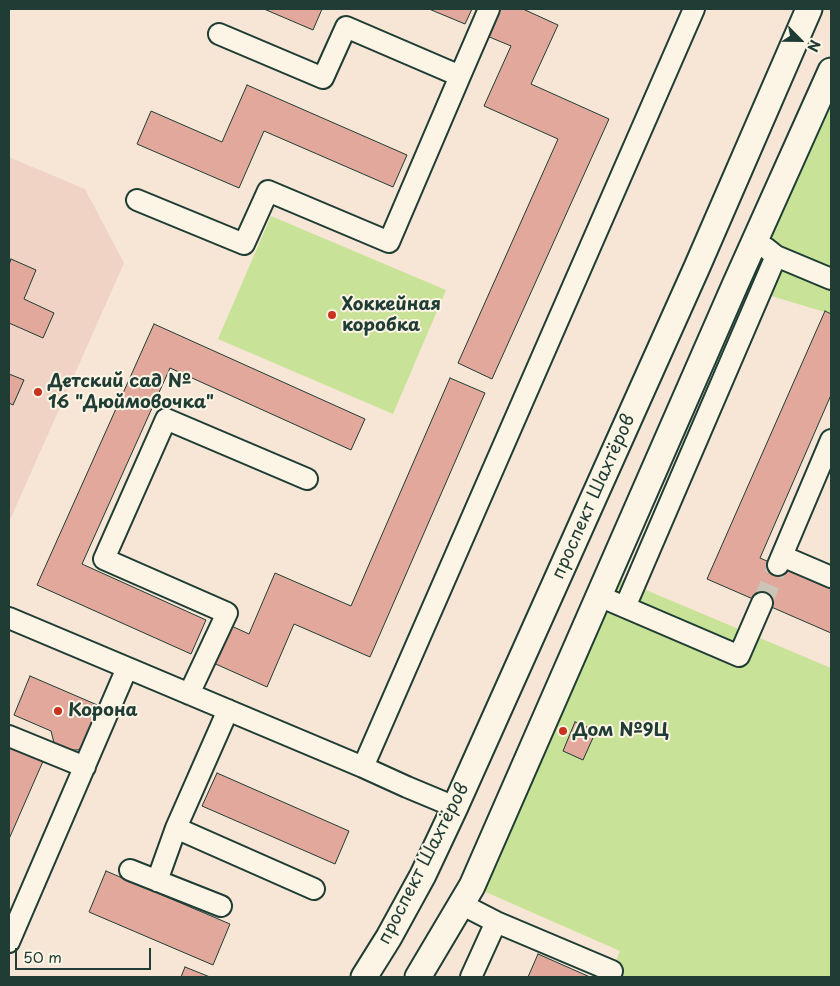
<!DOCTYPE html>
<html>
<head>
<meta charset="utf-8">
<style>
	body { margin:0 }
	#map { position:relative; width:840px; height:986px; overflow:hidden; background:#f7e6d6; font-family:"Playpen Sans",sans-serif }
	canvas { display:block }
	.frame { position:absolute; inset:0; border:10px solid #1f3d34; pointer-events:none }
	.north { position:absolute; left:775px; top:15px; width:50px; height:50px; -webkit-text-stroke:4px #fcf5e5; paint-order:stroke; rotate:113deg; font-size:14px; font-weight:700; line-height:20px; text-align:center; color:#1f3d34 }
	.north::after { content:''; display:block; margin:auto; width:18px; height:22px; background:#1f3d34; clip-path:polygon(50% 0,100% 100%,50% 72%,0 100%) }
	.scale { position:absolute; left:15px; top:948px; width:136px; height:22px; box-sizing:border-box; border:2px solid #1f3d34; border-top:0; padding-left:6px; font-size:15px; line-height:18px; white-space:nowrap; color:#1f3d34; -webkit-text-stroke:4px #fcf5e5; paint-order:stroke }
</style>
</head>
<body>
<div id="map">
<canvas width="840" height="986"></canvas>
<div class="frame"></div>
<div class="north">N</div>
<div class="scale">50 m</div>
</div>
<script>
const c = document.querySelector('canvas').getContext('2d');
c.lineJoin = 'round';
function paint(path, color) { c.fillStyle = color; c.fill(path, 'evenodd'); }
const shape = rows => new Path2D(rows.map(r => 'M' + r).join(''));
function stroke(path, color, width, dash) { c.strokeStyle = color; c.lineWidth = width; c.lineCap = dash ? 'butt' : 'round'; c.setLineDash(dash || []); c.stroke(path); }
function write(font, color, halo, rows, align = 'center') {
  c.font = font + ' "Playpen Sans",sans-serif'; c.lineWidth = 4; c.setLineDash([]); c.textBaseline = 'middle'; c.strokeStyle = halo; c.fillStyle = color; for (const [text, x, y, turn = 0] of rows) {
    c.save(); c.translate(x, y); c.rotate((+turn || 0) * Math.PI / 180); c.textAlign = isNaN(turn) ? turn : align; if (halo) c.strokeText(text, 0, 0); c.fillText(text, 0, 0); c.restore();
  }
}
paint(shape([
	[9,157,85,189,124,263,9,522]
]), '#f0d3c4');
paint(shape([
	[831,72,831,314,735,285],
	[271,216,446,290,393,414,218,339],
	[608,574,831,668,831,977,609,977,620,951,472,886]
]), '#c8e298');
const building = shape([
	[264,9,322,9,313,30,264,9],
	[429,9,472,9,465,24,429,9],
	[499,9,523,9,558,25,531,84,609,119,492,379,458,363,558,139,484,106,511,46,487,36,499,9],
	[247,85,407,155,393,187,264,131,239,188,137,144,151,111,222,142,247,85],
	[11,259,36,270,24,299,54,313,43,338,9,323,9,265,11,259],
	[825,311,831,314,831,395,760,558,831,589,831,633,707,579,825,311],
	[154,324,365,419,351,450,170,368,82,564,206,620,191,654,37,585,154,324],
	[9,374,24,380,13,405,9,403,9,374],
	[450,378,485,393,370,657,294,624,267,687,209,661,225,623,249,634,275,573,351,606,450,378],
	[30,676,102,707,87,742,78,750,69,750,54,743,51,731,14,715,30,676],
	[575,722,596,731,583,760,563,751,575,722],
	[9,743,44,759,9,839,9,743],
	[217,773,349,831,335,864,202,806,217,773],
	[106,871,230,924,213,965,89,912,106,871],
	[538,954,590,977,528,977,538,954],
	[185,967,210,977,181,977,185,967]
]);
paint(building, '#e1a89b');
stroke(building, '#1f3d34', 1);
stroke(shape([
	[762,603,778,565]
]), '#ccc4b6', 20, [20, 10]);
const minor = shape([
	[219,34,323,78,346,27,460,76,489,9],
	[137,200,244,244,268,191,389,242,460,76],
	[766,248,776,256,831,279],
	[782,556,831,577],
	[778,565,831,440],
	[599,596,739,656,762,603],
	[625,607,776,256],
	[9,618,363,767],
	[189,694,227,613,104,559,166,419,307,479],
	[9,736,85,767],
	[455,807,407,787,363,767,694,9],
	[176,828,314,889],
	[130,870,221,906],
	[157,881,176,828,228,710],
	[461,904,496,922,612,971,609,977],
	[9,942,127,668],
	[471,977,496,922]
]);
const major = shape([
	[364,977,389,937,423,875,455,807,697,267,809,9],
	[418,977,472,886,735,285,831,71]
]);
stroke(minor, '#1f3d34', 24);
stroke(major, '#1f3d34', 29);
stroke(minor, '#fcf5e5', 20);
stroke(major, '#fcf5e5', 25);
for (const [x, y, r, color] of [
	[332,315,5,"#c8321e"],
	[38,392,5,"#c8321e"],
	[58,711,5,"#c8321e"],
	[563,731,5,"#c8321e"]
]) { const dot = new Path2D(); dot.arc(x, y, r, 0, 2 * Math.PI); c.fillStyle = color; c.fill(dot); stroke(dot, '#fcf5e5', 2); }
write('bold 18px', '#1f3d34', '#fcf5e5', [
	["Хоккейная",342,305],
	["коробка",342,326],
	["Детский сад №",48,382],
	["16 \"Дюймовочка\"",48,403],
	["Корона",68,711],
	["Дом №9Ц",573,731]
], 'left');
write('18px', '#1f3d34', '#fcf5e5', [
	["проспект Шахтёров",594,497,-66],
	["проспект Шахтёров",424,864,-63]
]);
</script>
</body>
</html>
